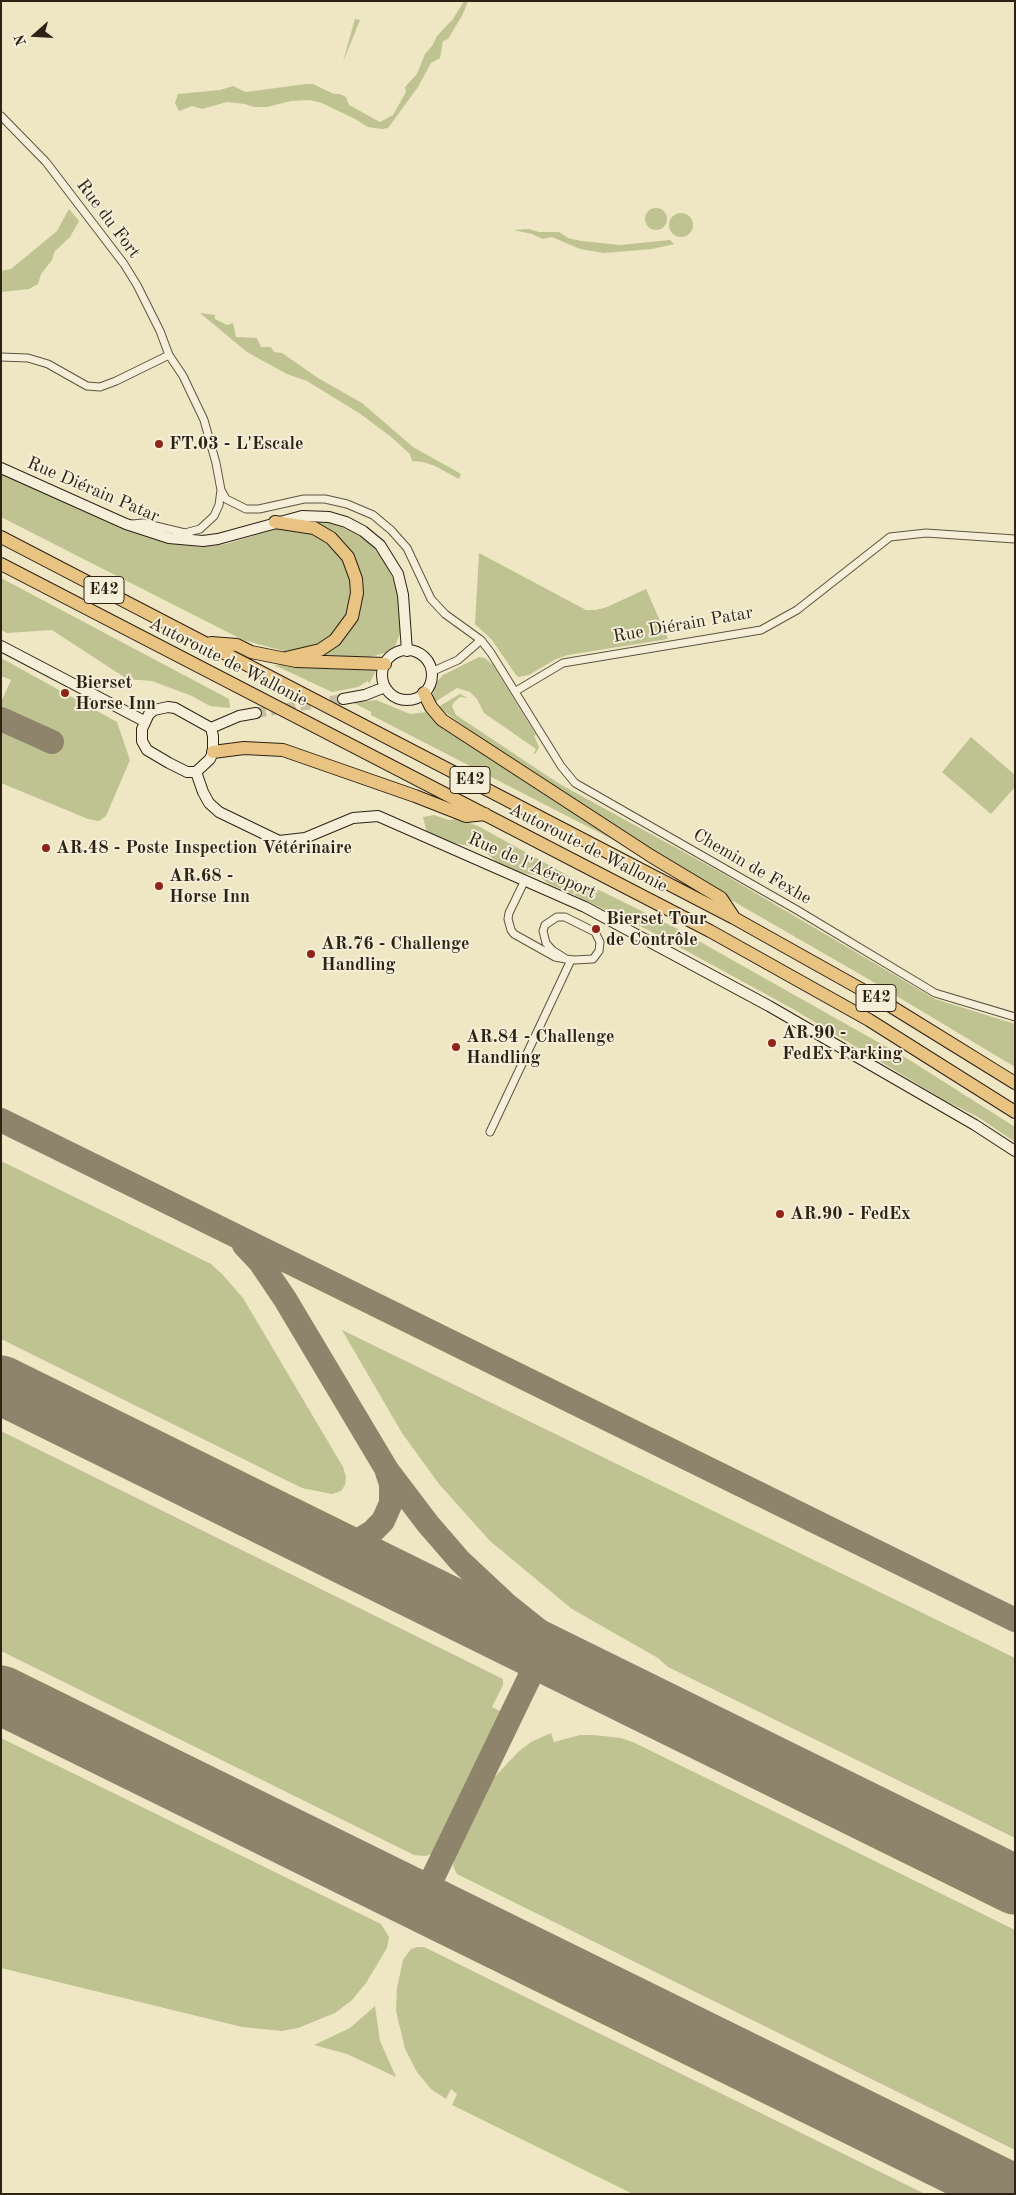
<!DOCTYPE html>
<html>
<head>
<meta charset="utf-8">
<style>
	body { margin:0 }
	#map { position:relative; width:1016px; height:2195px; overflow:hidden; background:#efe6c4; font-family:"Old Standard TT",serif }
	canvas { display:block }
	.frame { position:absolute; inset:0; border:2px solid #2e2215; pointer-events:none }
	.north { position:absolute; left:10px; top:10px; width:50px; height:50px; -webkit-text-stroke:4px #f5efd9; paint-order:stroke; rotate:251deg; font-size:14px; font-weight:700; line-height:20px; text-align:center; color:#2e2215 }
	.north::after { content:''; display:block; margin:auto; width:18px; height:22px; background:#2e2215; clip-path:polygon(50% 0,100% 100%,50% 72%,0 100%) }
</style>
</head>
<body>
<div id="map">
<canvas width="1016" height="2195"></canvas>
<div class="frame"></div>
<div class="north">N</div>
</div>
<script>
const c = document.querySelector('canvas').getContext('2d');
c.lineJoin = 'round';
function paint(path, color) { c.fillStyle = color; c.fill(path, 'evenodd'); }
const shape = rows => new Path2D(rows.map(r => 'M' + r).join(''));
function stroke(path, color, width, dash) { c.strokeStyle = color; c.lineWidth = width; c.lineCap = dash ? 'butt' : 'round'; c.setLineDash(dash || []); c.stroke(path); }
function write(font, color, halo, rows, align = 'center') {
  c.font = font + ' "Old Standard TT",serif'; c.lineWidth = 4; c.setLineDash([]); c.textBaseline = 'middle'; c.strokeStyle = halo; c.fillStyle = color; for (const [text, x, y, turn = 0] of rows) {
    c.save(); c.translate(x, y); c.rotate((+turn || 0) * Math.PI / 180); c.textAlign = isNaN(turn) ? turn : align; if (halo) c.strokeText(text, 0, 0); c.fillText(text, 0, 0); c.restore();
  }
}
paint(shape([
	[464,1,468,1,463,14,448,39,443,41,440,58,431,63,418,87,388,128,382,129,368,127,355,119,322,103,310,100,291,101,267,107,254,107,245,104,227,102,202,109,192,106,179,111,175,103,178,94,220,90,233,86,246,92,306,84,313,84,334,94,340,94,346,97,349,105,380,122,393,115,406,92,405,87,417,74,425,54,432,46,437,36,453,19],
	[355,19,360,20,343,62],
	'645 219a11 11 0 1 1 22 0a11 11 0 1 1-22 0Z',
	[69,209,79,221,70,237,55,251,52,260,41,274,38,284,29,289,1,292,1,271,11,269,57,231],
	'669 225a12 12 0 1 1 24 0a12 12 0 1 1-24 0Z',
	[529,229,539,232,559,232,568,238,581,241,620,245,670,240,674,244,652,249,604,253,580,249,552,237,543,239,532,234,514,230],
	[200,313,215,315,215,319,227,325,233,323,236,337,257,338,261,347,271,347,274,352,282,353,318,378,362,403,413,447,461,474,459,479,435,466,423,462,412,461,410,454,390,436,359,413,307,381,287,374,247,352],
	[1,473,119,527,168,543,201,547,226,544,283,527,305,530,329,541,347,564,352,590,348,614,336,634,317,647,295,651,284,651,243,640,1,517],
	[311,521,326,522,350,530,371,544,385,562,395,584,398,595,401,631,395,646,385,653,370,657,320,655,340,641,361,579],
	[479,553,586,610,596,610,607,607,646,589,668,639,568,655,556,659,529,675,519,677,516,675,492,640,475,624],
	[1,578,229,699,230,708,210,706,192,696,152,681,127,679,52,630,7,633,1,630],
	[479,657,485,658,493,665,536,735,534,736,539,747,536,753,533,754,536,749,484,713,477,699,470,692,457,688,435,702,433,693,435,684,443,675],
	[1,658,117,722,130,760,106,816,99,821,88,819,1,783,1,702,11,680,1,676],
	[274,665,287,665,378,667,369,684,368,681,358,687,332,692],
	[460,694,468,698,460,697,454,702,452,706,456,715,558,783,720,872,935,999,1015,1024,1015,1067,870,980,719,893,497,750,438,707],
	[376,700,410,714,427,712,445,727,637,852,371,715,371,712,354,703],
	[971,737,1015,775,1015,787,991,814,942,772],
	[434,815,449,820,459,819,478,826,587,886,589,885,672,926,908,1059,1015,1127,1015,1142,978,1117,944,1100,793,1009,650,931,574,895,578,892,572,894,549,884,539,876,505,870,489,855,479,848,454,843,427,833,423,817],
	[1,1161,211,1264,223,1275,243,1298,343,1467,346,1477,345,1485,341,1491,332,1494,302,1488,1,1339],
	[342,1330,1015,1658,1015,1838,668,1667,658,1658,572,1609,490,1541,439,1484,402,1433],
	[1,1431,503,1679,503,1685,492,1707,502,1712,433,1853,426,1856,414,1855,1,1651],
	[551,1733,554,1742,580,1735,594,1735,621,1738,635,1743,1015,1930,1015,2150,457,1874,453,1866,454,1859,492,1780,518,1752,531,1742],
	[1,1738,381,1924,389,1937,387,1948,366,1983,352,2000,335,2013,298,2028,282,2031,242,2027,1,1968],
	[418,1947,424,1947,925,2194,633,2194,452,2105,457,2094,451,2089,446,2099,431,2089,417,2072,405,2049,396,2011,397,1988,403,1960,411,1949],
	[375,2006,380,2041,396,2077,347,2054,314,2045,350,2028]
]), '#bec391');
stroke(shape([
	[1,719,52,742],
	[1,1120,1015,1620],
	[244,1245,260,1262,285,1299,387,1470,428,1524,460,1561,506,1604,566,1652,642,1698,732,1747],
	[305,1535,330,1543,338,1544,357,1541,372,1532,383,1521,391,1503,391,1484,387,1472],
	[421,1902,535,1666,536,1641,531,1629,525,1621]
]), '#8e846c', 24);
stroke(shape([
	[1,1385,1015,1885],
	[1,1695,1014,2194]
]), '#8e846c', 59);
stroke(shape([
	[256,713,343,699]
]), '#c8bfa1', 10, [10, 5]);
const street = shape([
	[1,116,46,162,124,264,137,285,160,331,169,355,183,376,204,420,216,463,221,490,226,499,246,509,259,509,304,499,325,499,347,504,373,515,391,530,407,548,431,599,445,614,481,640,491,653,561,766,575,783,797,910,935,993,1015,1017],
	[1,357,28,358,48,364,87,386,100,387,116,381,169,355],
	[132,524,143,523,185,533,200,529,214,516,219,505,221,490],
	[431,672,458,660,481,640],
	[516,691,563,663,761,630,797,610,890,537,926,533,1015,539],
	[557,917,565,917,595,932,600,942,599,951,593,959,574,960,566,959,552,950,546,943,543,931,545,925,557,917],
	[490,1132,571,960,555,957,514,934,511,930,508,919,509,913,525,880]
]);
const secondary = shape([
	[1,468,126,524,169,538,203,541,218,539,302,516,329,517,346,522,363,531,380,545,398,574,403,595,407,651],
	[1,646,144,721],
	'382 675a25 25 0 1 1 50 0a25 25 0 1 1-50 0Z',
	[343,699,365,695,385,687],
	[168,707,175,708,211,728,213,736,213,752,210,759,196,772,187,772,169,763,147,750,142,741,142,729,149,714,154,710,168,707],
	[211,728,239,716,256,713],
	[196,772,203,792,209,803,219,812,279,841,305,838,353,818,378,816,585,907,769,1006,975,1125,1015,1151]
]);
const highway = shape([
	[275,522,314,528,331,538,348,557,356,579,357,593,352,617,335,640,320,650,286,658],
	[1,537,734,918,884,1002,1015,1083],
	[1,564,710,931,869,1020,1015,1112],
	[211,643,237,645,251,652,296,661,385,664],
	[424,693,431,707,442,720,651,856,721,898,733,916],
	[213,752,244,748,283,750,415,796,466,816,485,814]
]);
stroke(street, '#5e5341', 9);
stroke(secondary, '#2e2215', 12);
stroke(highway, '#2e2215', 14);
stroke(street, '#f5efd9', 7);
stroke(secondary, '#f5efd9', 10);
stroke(highway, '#e8c382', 12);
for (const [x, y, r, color] of [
	[159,444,5,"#8f2418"],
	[65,693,5,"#8f2418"],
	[46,848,5,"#8f2418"],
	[159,886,5,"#8f2418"],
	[596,929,5,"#8f2418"],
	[311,954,5,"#8f2418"],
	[772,1043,5,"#8f2418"],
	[456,1047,5,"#8f2418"],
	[780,1214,5,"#8f2418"]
]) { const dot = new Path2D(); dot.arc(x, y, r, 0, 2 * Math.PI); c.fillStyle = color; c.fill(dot); stroke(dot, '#f5efd9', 2); }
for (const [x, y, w] of [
	[104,590,40],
	[470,780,40],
	[876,998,40]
]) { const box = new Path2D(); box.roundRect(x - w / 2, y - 13.5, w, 27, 4); c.fillStyle = '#f5efd9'; c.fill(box); stroke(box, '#2e2215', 1); }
write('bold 16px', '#2e2215', null, [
	["E42",104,590],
	["E42",470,780],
	["E42",876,998]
]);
write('18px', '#2e2215', '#f5efd9', [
	["Rue du Fort",108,219,53],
	["Rue Diérain Patar",93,490,23],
	["Rue Diérain Patar",683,625,-10],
	["Autoroute de Wallonie",228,662,27],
	["Autoroute de Wallonie",588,848,27],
	["Rue de l'Aéroport",532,866,24],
	["Chemin de Fexhe",752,867,30]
]);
write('bold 18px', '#2e2215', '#f5efd9', [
	["FT.03 - L'Escale",169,444],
	["Bierset",75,683],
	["Horse Inn",75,704],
	["AR.48 - Poste Inspection Vétérinaire",56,848],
	["AR.68 -",169,876],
	["Horse Inn",169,897],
	["Bierset Tour",606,919],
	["de Contrôle",606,940],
	["AR.76 - Challenge",321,944],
	["Handling",321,965],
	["AR.90 -",782,1033],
	["FedEx Parking",782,1054],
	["AR.84 - Challenge",466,1037],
	["Handling",466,1058],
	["AR.90 - FedEx",790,1214]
], 'left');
</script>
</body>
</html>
